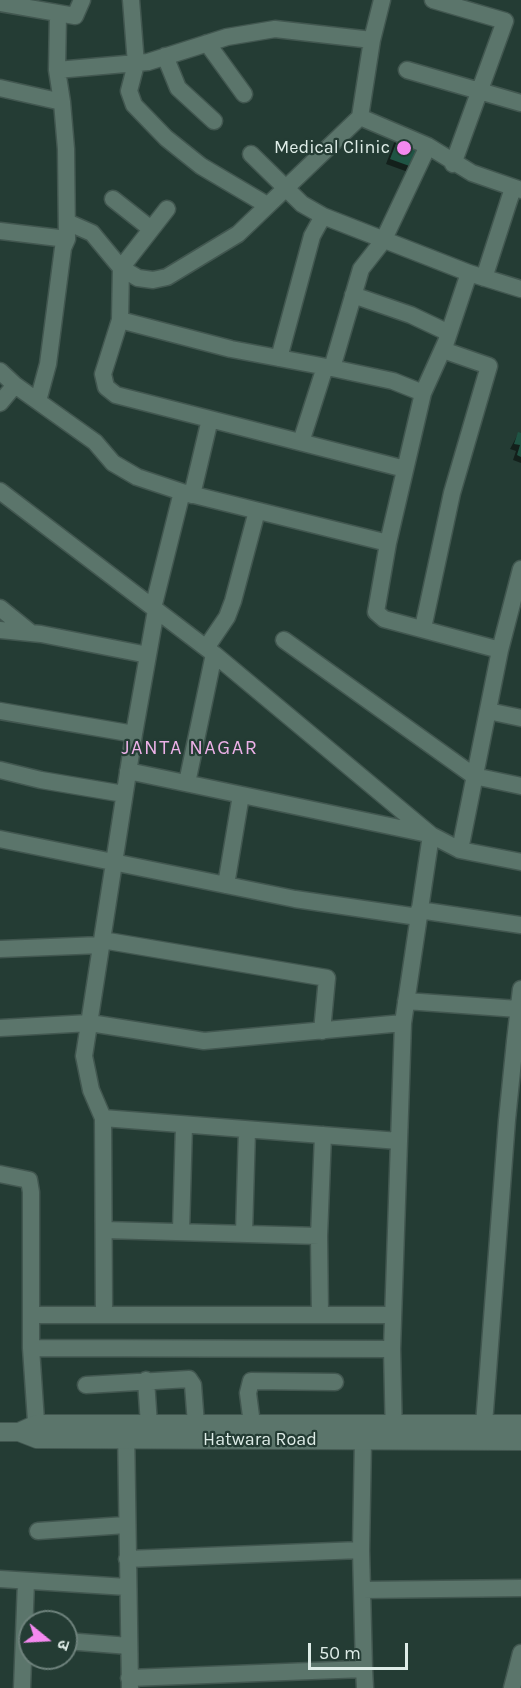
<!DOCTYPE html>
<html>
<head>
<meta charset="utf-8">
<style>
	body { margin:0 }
	#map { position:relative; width:521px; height:1688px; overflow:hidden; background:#243c34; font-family:Karla,"Noto Sans Devanagari",sans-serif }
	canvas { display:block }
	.north { position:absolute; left:18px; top:1610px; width:60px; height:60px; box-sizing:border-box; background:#243c34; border:2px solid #6e827c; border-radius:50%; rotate:108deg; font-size:16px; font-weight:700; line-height:24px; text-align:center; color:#deece7 }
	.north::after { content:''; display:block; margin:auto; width:21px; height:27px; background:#f489ef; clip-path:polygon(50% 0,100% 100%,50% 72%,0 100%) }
	.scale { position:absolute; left:308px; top:1643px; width:100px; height:27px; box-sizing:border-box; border:3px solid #deece7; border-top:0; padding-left:8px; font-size:18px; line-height:21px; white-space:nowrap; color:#deece7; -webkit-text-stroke:4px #243c34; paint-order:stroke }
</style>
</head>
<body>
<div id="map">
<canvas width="521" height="1688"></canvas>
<div class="north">उ</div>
<div class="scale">50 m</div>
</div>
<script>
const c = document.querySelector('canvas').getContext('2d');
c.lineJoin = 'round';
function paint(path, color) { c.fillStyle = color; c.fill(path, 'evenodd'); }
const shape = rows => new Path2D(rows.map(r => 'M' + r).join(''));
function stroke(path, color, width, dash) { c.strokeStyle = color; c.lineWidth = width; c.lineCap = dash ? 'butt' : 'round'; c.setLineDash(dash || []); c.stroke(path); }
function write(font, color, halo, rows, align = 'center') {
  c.font = font + ' Karla,sans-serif'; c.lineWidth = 4.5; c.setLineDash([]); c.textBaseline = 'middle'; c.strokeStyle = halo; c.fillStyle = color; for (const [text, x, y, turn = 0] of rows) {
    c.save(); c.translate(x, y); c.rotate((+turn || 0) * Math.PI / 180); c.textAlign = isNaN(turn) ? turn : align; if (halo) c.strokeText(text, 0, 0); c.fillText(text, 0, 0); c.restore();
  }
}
paint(shape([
	[399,138,421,147,408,172,386,164,394,143],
	[518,434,521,435,521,463,513,460,516,451,510,449]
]), '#0007');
paint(shape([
	[399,136,423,146,415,168,390,159],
	[518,432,521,433,521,457,517,455,520,445,514,444]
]), '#1f5444');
const minor = shape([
	[131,0,136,64,129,91,134,105,166,138,201,166,267,205],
	[433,0,505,21,453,164],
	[0,3,75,16,82,0],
	[207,43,244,94],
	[165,56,178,88,214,121],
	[57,70,58,15],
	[407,70,521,103],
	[0,88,62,102,66,149,67,239,63,248,48,364,38,401],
	[62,102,57,70,148,62,227,37,275,29,372,40],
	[360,117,428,146],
	[251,154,302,204,323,216,469,273,521,289],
	[113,199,151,229],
	[67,222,92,233,121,268,138,278,153,280,167,277,238,234,360,117,372,40,382,0],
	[0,231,67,239],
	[484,278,513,188],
	[353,295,411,315,449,333],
	[120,320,121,268,167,209],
	[279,358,312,236,323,216],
	[332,368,231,349,120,320,103,374,106,387,116,395,405,469],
	[0,371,15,385],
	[423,393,393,381,332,368,361,269,383,241,428,146,472,173,521,190],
	[0,403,15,385,95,442,113,463,137,477,182,492,388,543,376,612,384,619,500,650],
	[301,442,325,367],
	[0,491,214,654,431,835,460,850,521,862],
	[192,495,210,419],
	[388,543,423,393,446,342,469,273],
	[0,608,31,633],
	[153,608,182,492],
	[423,628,452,493,489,366,443,350],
	[0,630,41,634,148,655],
	[284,640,474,776,521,786],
	[206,648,227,617,233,601,257,511],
	[0,711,134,734],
	[488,711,521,718],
	[0,770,41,780,124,794],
	[128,771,428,834],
	[187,783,214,654],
	[0,839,295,899,418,917],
	[460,850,500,650,521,569],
	[226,885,241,795],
	[419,910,521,925],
	[102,940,327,978,322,1031],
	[0,949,101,945],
	[406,1001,518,1009],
	[0,1028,90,1023,204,1041,403,1023],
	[515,1041,521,989],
	[103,1118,399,1141],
	[0,1174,29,1180,31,1192,31,1348,37,1436],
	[104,1230,319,1236],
	[181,1231,184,1125],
	[244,1233,247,1130],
	[31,1315,393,1315],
	[104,1315,103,1118,91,1090,84,1056,134,734,156,610],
	[320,1315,319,1236,323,1135],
	[31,1348,392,1349],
	[146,1380,149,1425],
	[86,1385,189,1379,193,1385,196,1424],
	[252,1424,248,1393,251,1381,335,1382],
	[484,1424,507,1120,515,1041,521,1041],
	[126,1428,130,1687],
	[394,1438,392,1349,403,1023,431,835],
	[38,1531,126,1525],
	[127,1559,361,1550],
	[0,1579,127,1587],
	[362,1590,521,1588],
	[66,1641,129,1646],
	[364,1669,365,1688],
	[129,1678,364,1669,361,1550,363,1440],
	[22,1688,26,1581],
	[512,1688,521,1653]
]);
const tertiary = shape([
	[0,1432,19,1432,37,1439,521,1441],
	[19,1432,37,1424,521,1424]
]);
stroke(minor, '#425750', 19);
stroke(tertiary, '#425750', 20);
stroke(minor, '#5b756b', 16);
stroke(tertiary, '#5b756b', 18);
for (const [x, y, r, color] of [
	[404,148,8,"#f489ef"]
]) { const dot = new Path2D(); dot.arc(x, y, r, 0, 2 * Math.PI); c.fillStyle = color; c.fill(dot); stroke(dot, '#243c34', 2); }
write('18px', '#deece7', '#243c34', [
	["Medical Clinic",390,148]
], 'right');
write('18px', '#deece7', '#243c34', [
	["Hatwara Road",260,1440]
]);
c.letterSpacing = '1.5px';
write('20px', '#edb1e8', '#243c34', [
	["JANTA NAGAR",190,748]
]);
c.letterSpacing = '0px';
</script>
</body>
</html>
